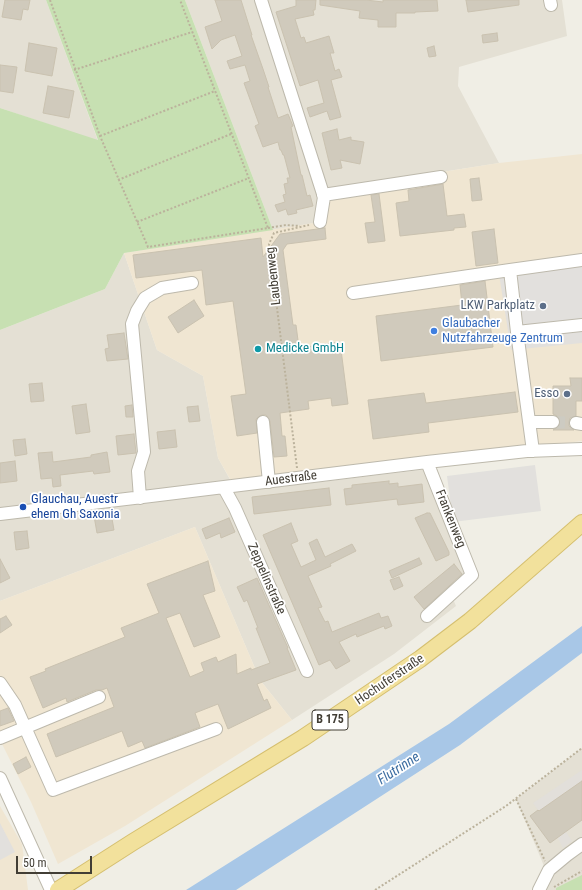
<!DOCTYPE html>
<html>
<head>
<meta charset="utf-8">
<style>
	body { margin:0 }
	#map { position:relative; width:582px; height:890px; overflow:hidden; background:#f0eee5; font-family:"Roboto Condensed",sans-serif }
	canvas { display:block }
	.scale { position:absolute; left:16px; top:856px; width:76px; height:18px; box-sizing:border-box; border:2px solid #423e35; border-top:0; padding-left:5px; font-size:12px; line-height:14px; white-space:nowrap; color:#423e35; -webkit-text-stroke:3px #fff; paint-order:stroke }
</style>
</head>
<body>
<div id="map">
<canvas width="582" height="890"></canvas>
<div class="scale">50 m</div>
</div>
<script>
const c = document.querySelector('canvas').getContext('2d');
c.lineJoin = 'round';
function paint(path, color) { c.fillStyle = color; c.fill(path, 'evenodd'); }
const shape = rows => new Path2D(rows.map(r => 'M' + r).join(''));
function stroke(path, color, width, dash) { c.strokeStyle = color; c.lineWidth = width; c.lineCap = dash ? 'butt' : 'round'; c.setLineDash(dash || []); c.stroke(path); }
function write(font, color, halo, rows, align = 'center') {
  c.font = font + ' "Roboto Condensed",sans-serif'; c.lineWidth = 3.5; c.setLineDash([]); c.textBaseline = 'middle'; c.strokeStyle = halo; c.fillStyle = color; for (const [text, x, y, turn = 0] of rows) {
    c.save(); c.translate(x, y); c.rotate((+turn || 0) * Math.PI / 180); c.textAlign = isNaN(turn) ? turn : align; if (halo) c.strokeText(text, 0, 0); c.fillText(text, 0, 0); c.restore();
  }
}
paint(shape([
	[0,0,46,0,98,141,0,108],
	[185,0,562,0,567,36,459,67,458,86,499,163,322,191,320,222,273,230],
	[124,253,157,350,203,376,218,458,237,492,437,468,454,524,479,575,453,599,456,606,394,654,292,720,260,680,195,527,0,601,0,330,105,289],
	[582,748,582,890,545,890,549,878,516,799]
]), '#e4e0d4');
paint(shape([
	[582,154,582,441,234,486,218,458,203,376,157,350,124,253,320,222,322,191,499,163],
	[195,527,260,680,292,720,125,826,58,864,31,802,0,740,0,601],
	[0,806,22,844,28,890,0,890]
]), '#f0e6d2');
paint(shape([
	[582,770,582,820,566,832,572,841,563,848,558,838,550,843,530,816,538,810,533,803]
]), '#e2dfda');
paint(shape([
	[46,0,185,0,273,230,124,253,105,289,0,330,0,108,98,140],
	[582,875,582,890,556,890,556,888]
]), '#c7e0b2');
paint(shape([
	[582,257,582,343,511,350,498,268],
	[535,465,541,511,453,522,447,476],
	[0,823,15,852,0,860]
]), '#e2e0dd');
paint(shape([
	[582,626,582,653,460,745,236,890,186,890,449,724]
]), '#a8c7e7');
const building = shape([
	[5,0,30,0,28,10,23,9,21,20,2,17,5,0],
	[215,0,241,0,252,35,251,35,263,69,269,87,268,87,278,118,288,114,293,126,291,127,301,175,302,175,307,196,310,195,313,206,296,210,297,213,288,215,286,209,278,212,275,205,285,202,283,195,286,194,284,184,288,183,287,178,290,178,284,155,283,155,281,150,280,150,278,142,263,147,255,126,259,124,244,83,250,81,245,65,230,69,227,61,242,56,235,35,221,40,212,49,205,27,222,21,215,0],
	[296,0,316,0,315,10,313,10,314,15,295,19,301,38,304,37,306,43,329,36,334,53,330,53,335,71,339,69,342,77,331,80,341,117,330,120,327,111,310,117,307,108,324,103,318,80,300,86,276,12,296,6,296,0],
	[320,0,366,0,383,2,383,0,437,0,438,11,415,12,415,13,396,13,396,27,378,27,378,20,359,18,360,11,320,5,320,0],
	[466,0,519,0,519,5,468,12,466,0],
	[497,33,498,41,483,43,482,35,497,33],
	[29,43,57,48,52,76,25,71,29,43],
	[434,46,436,56,429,57,427,48,434,46],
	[0,65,17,67,13,93,0,91,0,65],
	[48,86,74,91,69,118,43,113,48,86],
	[337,129,339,140,351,137,351,140,364,142,360,164,340,160,342,168,331,170,322,133,337,129],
	[479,178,482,200,472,201,470,179,479,178],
	[443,184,447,216,464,214,466,227,454,228,454,230,400,236,396,203,409,201,408,190,443,184],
	[379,194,385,241,368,243,365,223,375,222,371,195,379,194],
	[325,228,326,239,287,244,283,250,293,325,296,325,299,348,340,342,348,404,332,406,331,398,308,401,309,409,280,413,282,436,285,436,287,456,274,457,270,421,266,415,262,415,256,419,257,433,237,436,231,396,246,394,233,301,206,305,202,270,136,278,133,255,261,238,263,257,280,234,325,228],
	[494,229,498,263,476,266,472,232,494,229],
	[485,281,493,347,381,361,376,316,462,305,460,285,485,281],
	[194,300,204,316,178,333,168,317,194,300],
	[124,333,128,359,107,361,105,349,109,348,107,335,124,333],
	[570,378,582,378,582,401,576,401,576,416,570,418,569,422,569,426,574,430,553,430,559,426,560,422,557,416,553,414,553,386,571,386,570,378],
	[42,383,44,401,31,402,29,384,42,383],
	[515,392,518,412,428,423,429,432,373,439,368,400,424,393,426,403,515,392],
	[86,404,90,432,76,434,72,406,86,404],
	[132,405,133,417,126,417,125,406,132,405],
	[198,406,200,421,189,422,187,407,198,406],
	[175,430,177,447,159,449,157,432,175,430],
	[134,434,136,453,118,455,116,436,134,434],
	[25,439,27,454,15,456,13,440,25,439],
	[52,452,53,462,91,457,91,455,107,452,110,472,94,474,93,471,60,475,61,486,53,487,52,478,41,479,38,453,52,452],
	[15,461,17,481,0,483,0,463,15,461],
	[389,481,389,484,398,483,398,487,422,484,424,502,398,505,397,499,346,505,344,489,352,488,352,485,389,481],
	[329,488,331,505,254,514,252,497,329,488],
	[111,513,114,530,97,533,94,516,111,513],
	[427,513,430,513,449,552,449,555,436,561,415,518,427,513],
	[229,518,235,532,221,538,220,533,206,539,202,529,229,518],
	[291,523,298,541,291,544,301,567,316,560,309,543,317,539,325,557,352,544,356,551,330,564,331,566,308,576,322,607,318,608,325,622,328,621,332,632,379,613,381,618,388,616,392,626,385,629,384,626,357,637,356,634,339,642,350,661,336,669,330,660,319,665,263,535,291,523],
	[27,531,29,548,16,550,14,532,27,531],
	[419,558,422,564,392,578,389,571,419,558],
	[0,559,10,578,0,583,0,559],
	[208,561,215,591,203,595,220,637,194,647,180,613,166,618,190,677,204,671,201,663,216,657,218,662,236,654,237,674,251,668,251,670,270,663,256,628,258,628,247,600,244,602,237,587,257,578,288,648,287,648,296,670,257,684,264,701,267,699,271,708,228,729,218,704,195,713,200,727,145,748,142,741,128,747,122,731,56,757,47,734,114,707,107,688,102,690,96,690,67,702,66,698,43,708,30,677,46,671,45,669,125,637,121,628,159,613,147,584,208,561],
	[454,564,462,574,424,609,414,597,454,564],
	[399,577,403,586,394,590,390,580,399,577],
	[6,616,12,625,0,633,0,619,6,616],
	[8,708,14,721,0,726,0,711,8,708],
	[26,757,31,767,18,774,13,764,26,757],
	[582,781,582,820,550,843,530,816,538,810,539,811,582,781]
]);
paint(building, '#d0cabc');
stroke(building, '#cac2b0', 1);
stroke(shape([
	[553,422,576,423]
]), '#cdcbc2', 12, [12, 6]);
const minor = shape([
	[261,0,324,197,320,222],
	[550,0,551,5],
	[323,195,441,177],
	[510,270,582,260],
	[353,293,510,270,517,332],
	[263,422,269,482],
	[529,422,553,422],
	[576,423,582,424],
	[533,451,517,332,582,325],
	[224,488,235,508,307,671],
	[140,498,138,471,144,452,132,324,137,311,145,298,162,288,192,283],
	[0,514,151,496,427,462,527,451,582,449],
	[427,616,472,575,427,462],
	[0,683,15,705,53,790,216,729],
	[0,738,99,697],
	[0,778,51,890],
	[539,890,549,870,567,855,582,844]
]);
const major = shape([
	[58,890,133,842,303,738,420,659,470,621,582,523]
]);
stroke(minor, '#bdb9ac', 14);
stroke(major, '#d5bf6f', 18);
stroke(shape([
	[50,0,100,136,148,247,268,228,180,0],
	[74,70,192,32],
	[100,136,215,91],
	[118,180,231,134],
	[137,222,249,178],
	[268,228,286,225,300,226],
	[297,468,269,244,274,233,309,225],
	[516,799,545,861],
	[554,887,582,871],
	[375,890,506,806,582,748]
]), '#bbb29c', 2, [2, 2]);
stroke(minor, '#fff', 12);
stroke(major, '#f2e19c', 16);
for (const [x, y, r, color] of [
	[543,306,4,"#5c6f8a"],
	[434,331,4,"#3f7fe0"],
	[258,349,4,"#0f9aa8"],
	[567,394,4,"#5c6f8a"],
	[23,507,4,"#1a4fb4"]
]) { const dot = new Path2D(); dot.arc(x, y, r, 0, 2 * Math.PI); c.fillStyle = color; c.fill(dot); stroke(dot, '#fff', 1.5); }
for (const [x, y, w] of [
	[330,720,36]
]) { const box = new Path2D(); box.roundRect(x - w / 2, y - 10, w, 20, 3); c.fillStyle = '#fff'; c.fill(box); stroke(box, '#423e35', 1); }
write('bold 12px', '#423e35', null, [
	["B 175",330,720]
]);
write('13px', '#423e35', '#fff', [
	["Laubenweg",274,276,-96],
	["Auestraße",291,479,-7],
	["Frankenweg",450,519,68],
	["Zeppelinstraße",266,579,66],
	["Hochuferstraße",390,680,-34]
]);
write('13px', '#4e5e75', '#fff', [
	["LKW Parkplatz",535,306],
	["Esso",559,394]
], 'right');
write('13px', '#366cbe', '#fff', [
	["Glaubacher",442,324],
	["Nutzfahrzeuge Zentrum",442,339]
], 'left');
write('13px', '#0d838f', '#fff', [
	["Medicke GmbH",266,349]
], 'left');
write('13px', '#164399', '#fff', [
	["Glauchau, Auestr",31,500],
	["ehem Gh Saxonia",31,515]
], 'left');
write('italic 14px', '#3c6da1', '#fff', [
	["Flutrinne",399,769,-33]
]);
</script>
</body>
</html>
